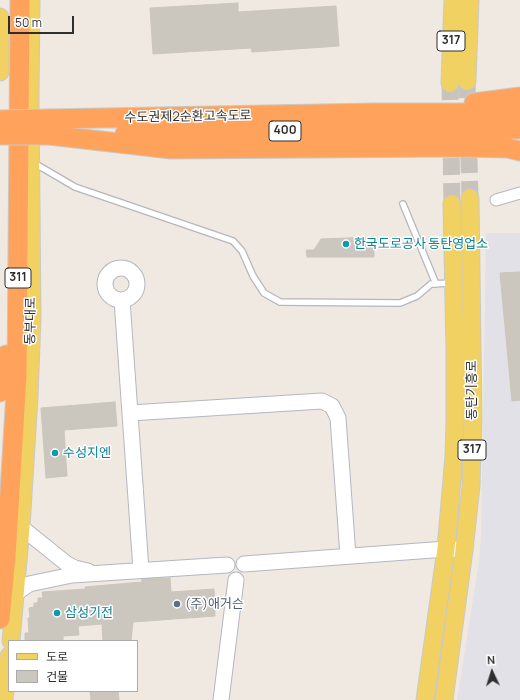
<!DOCTYPE html>
<html>
<head>
<meta charset="utf-8">
<style>
	body { margin:0 }
	#map { position:relative; width:520px; height:700px; overflow:hidden; background:#efe9e1; font-family:Manrope,"Noto Sans KR",sans-serif }
	canvas { display:block }
	.legend { position:absolute; left:8px; top:640px; width:130px; height:52px; box-sizing:border-box; background:#fff; border:1px solid #ababab; margin:0; padding:5px 7px; list-style:none; font-size:12px; color:#2e2e2e }
	.legend li { display:flex; align-items:center; gap:8px; height:20px }
	.legend b { width:20px; border:1px solid #ababab }
	.north { position:absolute; left:472px; top:652px; width:40px; height:40px; -webkit-text-stroke:3px #fff; paint-order:stroke; rotate:356deg; font-size:11px; font-weight:700; line-height:16px; text-align:center; color:#2e2e2e }
	.north::after { content:''; display:block; margin:auto; width:14px; height:18px; background:#2e2e2e; clip-path:polygon(50% 0,100% 100%,50% 72%,0 100%) }
	.scale { position:absolute; left:8px; top:16px; width:66px; height:18px; box-sizing:border-box; border:2px solid #2e2e2e; border-top:0; padding-left:5px; font-size:12px; line-height:14px; white-space:nowrap; color:#2e2e2e; -webkit-text-stroke:3px #fff; paint-order:stroke }
</style>
</head>
<body>
<div id="map">
<canvas width="520" height="700"></canvas>
<ul class="legend">
<li><b style="height:5px;background:#f2d163"></b>도로</li>
<li><b style="height:11px;background:#cbc7bf"></b>건물</li>
</ul>
<div class="north">N</div>
<div class="scale">50 m</div>
</div>
<script>
const c = document.querySelector('canvas').getContext('2d');
c.lineJoin = 'round';
function paint(path, color) { c.fillStyle = color; c.fill(path, 'evenodd'); }
const shape = rows => new Path2D(rows.map(r => 'M' + r).join(''));
function stroke(path, color, width, dash) { c.strokeStyle = color; c.lineWidth = width; c.lineCap = dash ? 'butt' : 'round'; c.setLineDash(dash || []); c.stroke(path); }
function write(font, color, halo, rows, align = 'center') {
  c.font = font + ' Manrope,"Noto Sans KR",sans-serif'; c.lineWidth = 3; c.setLineDash([]); c.textBaseline = 'middle'; c.strokeStyle = halo; c.fillStyle = color; for (const [text, x, y, turn = 0] of rows) {
    c.save(); c.translate(x, y); c.rotate((+turn || 0) * Math.PI / 180); c.textAlign = isNaN(turn) ? turn : align; if (halo) c.strokeText(text, 0, 0); c.fillText(text, 0, 0); c.restore();
  }
}
paint(shape([
	[486,233,520,233,520,700,457,700,479,561,481,537]
]), '#e3e1e8');
const building = shape([
	[238,3,238,12,336,6,339,46,252,52,251,48,153,54,150,8,238,3],
	[374,237,374,257,307,257,306,250,314,250,321,239,374,237],
	[520,272,520,400,512,401,500,273,520,272],
	[115,402,117,426,64,430,67,476,46,478,41,408,115,402],
	[170,578,171,592,214,589,215,616,133,622,131,641,103,641,102,624,78,626,79,635,63,636,63,641,25,641,25,633,29,633,28,618,30,618,29,608,34,607,34,603,38,603,38,598,43,598,42,592,86,589,85,587,142,582,142,579,170,578],
	[90,691,118,691,119,700,91,700,90,691]
]);
paint(building, '#cbc7bf');
stroke(building, '#cbc5ba', 1);
stroke(shape([
	[467,81,470,198],
	[450,83,452,204]
]), '#c8c4bd', 17, [17, 8]);
const lane = shape([
	[34,163,75,187,233,241,242,251,253,276,264,293,280,302,400,303,417,296,431,284,451,283],
	[403,204,436,284]
]);
const street = shape([
	[496,200,520,193]
]);
const secondary = shape([
	'105 284a16 16 0 1 1 32 0a16 16 0 1 1-32 0Z',
	[122,300,141,570],
	[130,413,322,401,332,406,338,418,348,556],
	[21,527,67,564,75,568,88,571],
	[244,564,446,549,464,550],
	[16,593,29,584,72,575,227,565],
	[221,700,236,580]
]);
const primary = shape([
	[0,17,0,72],
	[467,81,470,0],
	[450,83,453,0],
	[11,641,21,527,29,398,32,318,30,99,31,0],
	[4,700,9,656],
	[425,700,446,549,454,456,455,422,455,350,452,204],
	[444,700,464,550,471,486,473,419,470,198]
]);
const highway = shape([
	[474,103,520,97],
	[49,119,374,113,520,113],
	[125,134,520,129],
	[49,135,171,149,458,147,508,148,520,151],
	[0,392,6,355],
	[0,619,6,556,17,376,20,0]
]);
stroke(lane, '#b4b7c1', 8);
stroke(street, '#b4b7c1', 13);
stroke(secondary, '#b4b7c1', 17);
stroke(primary, '#c9c9c9', 19);
stroke(highway, '#c9c9c9', 21);
stroke(lane, '#fff', 5.5);
stroke(street, '#fff', 11);
stroke(secondary, '#fff', 15);
stroke(primary, '#f2d163', 17);
stroke(highway, '#ffa35c', 19);
const highwayBridge = shape([
	[0,120,49,119],
	[0,135,49,135]
]);
stroke(highwayBridge, '#c9c9c9', 21, []);
stroke(highwayBridge, '#ffa35c', 19);
for (const [x, y, r, color] of [
	[346,244,4,"#0f9aa8"],
	[55,453,4,"#0f9aa8"],
	[177,604,4,"#5c6f8a"],
	[57,613,4,"#0f9aa8"]
]) { const dot = new Path2D(); dot.arc(x, y, r, 0, 2 * Math.PI); c.fillStyle = color; c.fill(dot); stroke(dot, '#fff', 1.5); }
for (const [x, y, w] of [
	[451,41,28],
	[285,131,32],
	[18,278,26],
	[472,450,28]
]) { const box = new Path2D(); box.roundRect(x - w / 2, y - 10, w, 20, 3); c.fillStyle = '#fff'; c.fill(box); stroke(box, '#2e2e2e', 1); }
write('bold 12px', '#2e2e2e', null, [
	["317",451,41],
	["400",285,131],
	["311",18,278],
	["317",472,450]
]);
write('13px', '#2e2e2e', '#fff', [
	["수도권제2순환고속도로",188,117,-1],
	["동부대로",31,321,-89],
	["동탄기흥로",472,390,-90]
]);
write('13px', '#0d838f', '#fff', [
	["한국도로공사 동탄영업소",354,244],
	["수성지엔",63,453],
	["삼성기전",65,613]
], 'left');
write('13px', '#4e5e75', '#fff', [
	["(주)애거슨",185,604]
], 'left');
</script>
</body>
</html>
